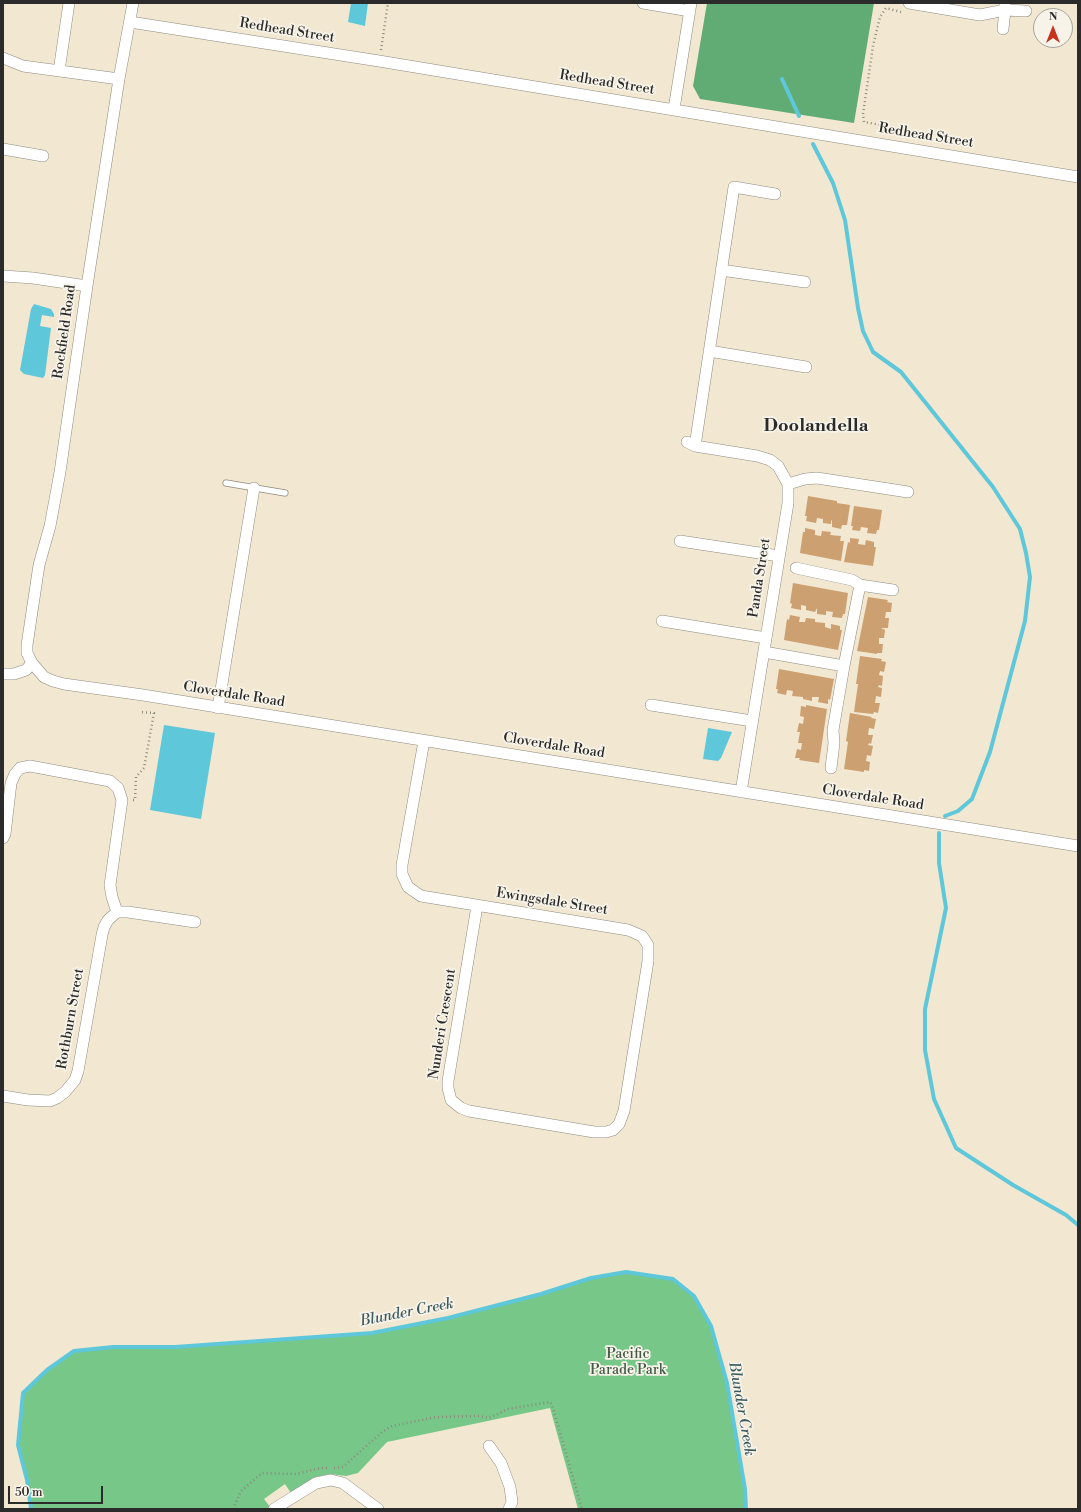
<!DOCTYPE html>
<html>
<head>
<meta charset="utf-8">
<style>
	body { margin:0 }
	#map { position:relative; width:1081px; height:1512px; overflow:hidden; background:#f2e8d1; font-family:"Libre Bodoni",serif }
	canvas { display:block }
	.frame { position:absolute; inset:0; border:4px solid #2b2b2b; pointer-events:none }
	.north { position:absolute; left:1033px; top:8px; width:40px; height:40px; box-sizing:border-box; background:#f7f3e8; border:1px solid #a5a39c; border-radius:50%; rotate:0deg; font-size:11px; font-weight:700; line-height:16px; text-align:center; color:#2b2b2b }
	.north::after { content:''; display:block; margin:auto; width:14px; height:18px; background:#c8321e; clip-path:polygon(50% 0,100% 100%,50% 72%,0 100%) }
	.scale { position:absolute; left:8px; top:1486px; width:95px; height:18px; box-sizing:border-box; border:2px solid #2b2b2b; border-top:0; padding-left:5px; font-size:12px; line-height:14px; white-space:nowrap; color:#2b2b2b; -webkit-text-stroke:3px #f7f3e8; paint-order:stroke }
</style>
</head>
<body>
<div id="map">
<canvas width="1081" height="1512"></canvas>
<div class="frame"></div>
<div class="north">N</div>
<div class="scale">50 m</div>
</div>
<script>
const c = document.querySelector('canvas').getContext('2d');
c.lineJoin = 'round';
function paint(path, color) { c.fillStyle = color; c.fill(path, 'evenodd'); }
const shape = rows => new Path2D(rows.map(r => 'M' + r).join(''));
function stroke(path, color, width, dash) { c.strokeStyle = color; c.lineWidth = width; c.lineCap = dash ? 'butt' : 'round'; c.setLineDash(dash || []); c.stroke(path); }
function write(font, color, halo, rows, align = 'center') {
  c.font = font + ' "Libre Bodoni",serif'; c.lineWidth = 3.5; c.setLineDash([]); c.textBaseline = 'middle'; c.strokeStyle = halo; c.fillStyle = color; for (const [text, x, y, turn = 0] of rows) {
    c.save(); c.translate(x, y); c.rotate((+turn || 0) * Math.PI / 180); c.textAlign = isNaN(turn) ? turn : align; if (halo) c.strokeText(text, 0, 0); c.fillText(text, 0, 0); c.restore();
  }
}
paint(shape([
	[626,1272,673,1279,694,1296,711,1326,727,1383,745,1489,746,1509,578,1509,550,1408,387,1442,358,1473,346,1476,330,1474,315,1477,291,1493,285,1484,264,1499,270,1507,267,1509,31,1509,27,1480,18,1445,23,1393,47,1370,74,1351,113,1347,175,1347,372,1333,448,1318,541,1294,591,1278]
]), '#76c788');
paint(shape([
	[707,3,874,3,854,123,700,99,693,86]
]), '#60ac74');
paint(shape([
	[351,3,368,3,365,26,348,22],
	[34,304,51,309,54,314,54,317,42,315,40,326,51,328,45,375,43,378,24,374,20,370,31,309],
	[164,725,215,733,201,819,150,810],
	[708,728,732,732,721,758,718,761,703,759]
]), '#5ec7da');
stroke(shape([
	[782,79,799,116],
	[813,144,833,183,845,220,858,308,863,331,873,352,901,372,993,487,1020,529,1026,553,1030,577,1025,621,990,752,972,799,958,811,945,816],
	[939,833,939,863,946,908,925,1009,925,1050,934,1099,956,1148,1013,1185,1066,1215,1078,1225],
	[31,1509,27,1480,18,1445,23,1393,47,1370,74,1351,113,1347,175,1347,372,1333,448,1318,541,1294,591,1278,626,1272,673,1279,694,1296,711,1326,727,1383,745,1489,746,1509]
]), '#5ec7da', 4);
paint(shape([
	[808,496,837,501,837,503,850,505,847,525,842,525,841,529,832,527,832,521,831,520,831,524,823,523,823,519,817,518,816,523,806,521,807,516,805,516],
	[854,506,882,510,879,530,877,530,876,534,867,533,868,528,861,527,860,531,852,530,853,526,851,526],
	[805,528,815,530,815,535,821,536,822,531,831,532,830,535,841,536,840,541,844,541,841,561,800,553,803,532,805,532],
	[850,538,859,539,858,544,865,545,866,540,874,542,874,547,876,547,873,566,844,562,848,542,850,543],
	[793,583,848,593,845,614,843,614,842,618,832,617,833,612,826,611,826,615,817,614,817,608,815,612,806,610,806,606,801,605,801,610,791,608,792,604,790,603],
	[868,597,888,600,887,602,892,603,891,612,886,612,885,618,889,618,888,628,881,628,885,630,884,638,879,638,879,644,883,644,882,653,877,653,877,654,857,651],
	[790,615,800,617,799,622,805,622,806,618,815,619,815,622,825,623,825,627,831,629,831,624,840,626,840,630,842,630,838,650,784,640,787,619,789,620],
	[860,656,882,659,881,661,886,662,884,672,880,671,879,675,883,676,882,686,879,685,878,687,882,688,881,697,876,696,875,703,880,703,878,713,874,712,873,714,854,712,858,684,856,684],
	[779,669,834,679,830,700,828,699,828,704,818,702,819,697,812,697,812,701,803,699,803,697,792,696,793,691,787,690,786,695,777,693,778,689,776,689],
	[806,705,827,709,819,763,799,760,800,758,795,758,797,749,801,750,802,743,798,743,800,732,797,732,799,723,803,724,804,717,800,716,801,706,806,707],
	[850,713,872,717,871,718,876,719,874,729,869,728,868,735,873,735,871,744,869,743,868,745,873,746,871,756,867,755,866,761,870,762,869,771,864,770,864,772,844,769,848,742,846,741]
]), '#cca071');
const lane = shape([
	[226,483,285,493]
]);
const street = shape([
	[133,3,119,79,87,286,60,472,50,526,39,565,27,645,27,653,32,663,44,677,53,681,64,684,143,695,1078,846],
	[643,3,690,11],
	[909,3,980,15,1005,10,1003,29],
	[1005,5,1005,10,1026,11],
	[130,22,379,61,1078,177],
	[3,58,23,66,119,79],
	[59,71,69,3],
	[674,109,691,3],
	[3,149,43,156],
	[721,270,805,282],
	[3,276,33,278,87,286],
	[709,351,806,367],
	[687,442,695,446,757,456,770,460,778,466,788,484,788,503,741,792],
	[695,446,734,187,775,194],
	[788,484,805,479,817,478,908,492],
	[680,541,779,556],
	[796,568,852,580,860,585,893,590],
	[662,621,766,638],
	[764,652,844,666],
	[3,674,14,674,26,670,32,663],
	[651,705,752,721],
	[218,708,254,488],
	[424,741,402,865,402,874,408,887,421,896,628,930,642,936,648,945,648,961,624,1111,619,1124,613,1130,606,1132,594,1132,469,1111,461,1108,451,1100,448,1088,448,1081,477,906],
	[831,768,834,743,833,730,844,666,860,585],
	[3,838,5,834,11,783,15,774,20,768,30,766,110,781,118,788,122,800,110,885,112,897,117,912],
	[117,912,128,912,195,922],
	[3,1096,28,1100,50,1101,57,1098,65,1092,75,1080,78,1071,102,935,104,927,108,920,117,912],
	[489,1446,501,1463,510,1487,512,1502,509,1509],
	[274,1509,316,1483,331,1480,343,1483,378,1509]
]);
stroke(lane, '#8e8a7e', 7);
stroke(street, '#8e8a7e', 12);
stroke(shape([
	[381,50,388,3],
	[890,134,887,126,864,122,863,114,873,46,880,17,886,8,901,12],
	[133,800,135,800,136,777,144,768,154,713,141,712],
	[334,1468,343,1467,382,1432,392,1426,436,1417,479,1416,489,1418,508,1409,550,1402,552,1405,582,1509],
	[233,1509,241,1491,262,1473,296,1474,321,1468,327,1468]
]), '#8e8a7e', 2.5, [1, 3]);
stroke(lane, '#fff', 5.5);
stroke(street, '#fff', 11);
write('14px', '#2b2b2b', '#f7f3e8', [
	["Redhead Street",287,31,9],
	["Redhead Street",607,83,9],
	["Redhead Street",926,136,9],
	["Rockfield Road",65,332,-82],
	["Panda Street",760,578,-81],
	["Cloverdale Road",234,695,9],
	["Cloverdale Road",554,746,9],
	["Cloverdale Road",873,798,9],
	["Ewingsdale Street",552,902,9],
	["Rothburn Street",71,1019,-80],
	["Nunderi Crescent",443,1024,-81]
]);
write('14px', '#425a47', '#f7f3e8', [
	["Pacific",628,1355],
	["Parade Park",628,1371]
]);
write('italic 15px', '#3a5a60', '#f7f3e8', [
	["Blunder Creek",407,1313,-11],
	["Blunder Creek",741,1409,80]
]);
write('bold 18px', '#2b2b2b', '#f7f3e8', [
	["Doolandella",816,427]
]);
</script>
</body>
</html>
